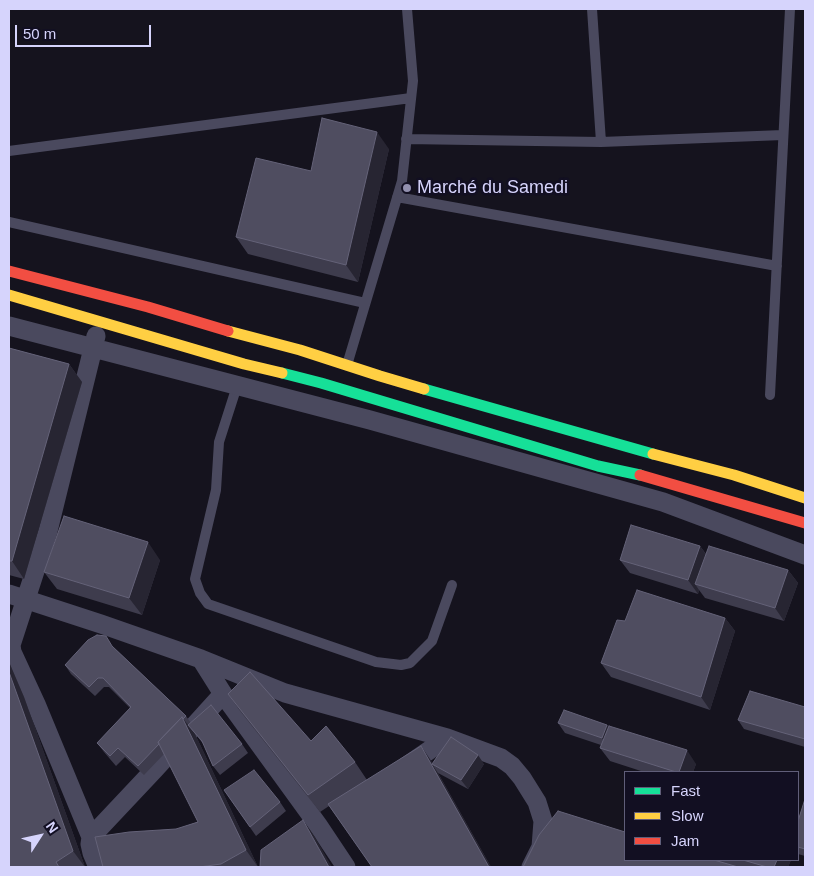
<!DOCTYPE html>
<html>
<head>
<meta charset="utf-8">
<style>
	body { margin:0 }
	#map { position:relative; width:814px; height:876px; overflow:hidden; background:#15131e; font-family:Helvetica,sans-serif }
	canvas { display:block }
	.frame { position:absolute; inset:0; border:10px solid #d6d4fc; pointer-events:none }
	.legend { position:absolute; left:624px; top:771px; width:175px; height:90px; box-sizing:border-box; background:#120f22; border:1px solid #605e79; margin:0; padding:6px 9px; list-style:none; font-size:15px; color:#d6d4fc }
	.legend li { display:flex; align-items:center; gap:10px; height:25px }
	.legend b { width:25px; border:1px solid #605e79 }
	.north { position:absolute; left:15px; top:811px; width:50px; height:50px; -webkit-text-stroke:4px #120f22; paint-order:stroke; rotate:55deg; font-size:14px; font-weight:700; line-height:20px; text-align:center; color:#d6d4fc }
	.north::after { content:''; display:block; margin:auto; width:18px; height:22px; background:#d6d4fc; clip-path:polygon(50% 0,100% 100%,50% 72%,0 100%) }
	.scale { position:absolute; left:15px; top:25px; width:136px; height:22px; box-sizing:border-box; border:2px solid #d6d4fc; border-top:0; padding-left:6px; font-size:15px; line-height:18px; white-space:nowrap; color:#d6d4fc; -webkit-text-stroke:4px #120f22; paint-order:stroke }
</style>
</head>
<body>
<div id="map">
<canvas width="814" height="876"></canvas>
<div class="frame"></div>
<ul class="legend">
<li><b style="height:6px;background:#16e098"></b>Fast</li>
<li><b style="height:6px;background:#ffcf43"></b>Slow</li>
<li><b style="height:6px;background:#f24e42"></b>Jam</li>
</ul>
<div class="north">N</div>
<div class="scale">50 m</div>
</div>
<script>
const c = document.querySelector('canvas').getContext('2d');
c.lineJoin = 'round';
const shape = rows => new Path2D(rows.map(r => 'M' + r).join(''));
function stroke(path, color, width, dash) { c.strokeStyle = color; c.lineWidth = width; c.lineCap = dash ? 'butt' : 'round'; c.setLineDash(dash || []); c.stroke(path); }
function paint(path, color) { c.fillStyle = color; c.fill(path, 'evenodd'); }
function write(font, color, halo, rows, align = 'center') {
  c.font = font + ' Helvetica,sans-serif'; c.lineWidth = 5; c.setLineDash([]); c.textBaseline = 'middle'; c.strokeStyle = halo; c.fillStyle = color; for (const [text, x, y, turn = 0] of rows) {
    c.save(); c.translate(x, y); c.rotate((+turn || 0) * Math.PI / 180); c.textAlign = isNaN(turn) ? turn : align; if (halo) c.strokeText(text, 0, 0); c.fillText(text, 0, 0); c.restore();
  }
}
stroke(shape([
	[592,9,601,142],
	[406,139,601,142,783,135],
	[9,151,411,98],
	[397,197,777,266],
	[9,222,365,303],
	[347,365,402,181,413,81,407,9],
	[237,386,219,442,216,490,195,579,200,593,208,604,376,662,401,665,410,663,432,641,452,585],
	[770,395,790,9]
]), '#4a495e', 10);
stroke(shape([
	[9,326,370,420,663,502,805,555],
	[9,594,101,624,201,659,223,694,318,825,346,867],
	[201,659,285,693,447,738,501,758,512,766,522,778,537,802,543,821,541,847,531,867],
	[405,767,447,738],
	[91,837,36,704,12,652,11,645,48,531,96,336],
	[98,867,92,853,90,844,91,837,155,769,223,694]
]), '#4a495e', 19);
stroke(shape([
	[282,373,321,383,598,466,640,475],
	[424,389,653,454]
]), '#16e098', 11);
stroke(shape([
	[9,295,244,364,282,373],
	[228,331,300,350,380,376,424,389],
	[653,454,734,475,805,498]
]), '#ffcf43', 11);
stroke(shape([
	[9,271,148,307,228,331],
	[640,475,805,523]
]), '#f24e42', 11);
paint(shape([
	[389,149,358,282,248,254,236,237,311,171],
	[9,348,69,364,82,382,24,579,9,575],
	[700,546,706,554,788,570,798,583,784,621,705,598,699,590,698,594,630,573,620,560],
	[160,560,142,615,57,589,44,572],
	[725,618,735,631,710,710,611,677,601,663,625,621],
	[9,638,10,647,9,662,24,697,85,867,9,867],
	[113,647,186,716,191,723,242,744,248,753,220,775,213,766,204,745,190,727,195,734,258,867,103,867,176,829,198,822,164,754,144,775,125,757,116,766,104,752,97,743,130,708,109,687,104,687,95,696,71,674,65,665],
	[228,694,311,741,355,762,367,780,421,746,432,763,484,764,468,789,438,773,491,867,372,867,329,806,320,812,240,711],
	[805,707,805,747,744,729,738,720],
	[558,723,607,725,609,727,696,764,693,772,644,772,610,761,600,748,601,745,565,733],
	[224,790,280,802,286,811,256,836],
	[805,799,805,856,798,854,798,821],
	[625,860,791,860,788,867,523,867]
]), '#3e3c4d');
paint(shape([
	[377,132,389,149,358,282,346,265],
	[69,364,82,382,24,579,12,561],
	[148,542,160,560,142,615,129,598],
	[700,546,709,559,695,584,699,590,698,594,688,580],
	[788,570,798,583,784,621,775,608],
	[725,618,735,631,710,710,701,697],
	[9,638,10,647,9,662,24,697,85,867,73,851,9,672],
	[182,717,195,734,258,867,246,850],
	[607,725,613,734,608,747,602,738],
	[421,746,434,765,432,764,438,773,491,867,489,867],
	[687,750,696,764,693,772,679,772],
	[478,755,484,764,468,789,461,780],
	[303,820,315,837,332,867,329,867],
	[777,860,791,860,788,867,774,867]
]), '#272532');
const building = shape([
	[322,118,377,132,346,265,236,237,256,158,311,171,322,118],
	[9,348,69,364,12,561,9,561,9,348],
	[64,516,148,542,129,598,44,572,64,516],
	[631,525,700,546,688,580,620,560,631,525],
	[709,546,788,570,775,608,695,584,709,546],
	[637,590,725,618,701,697,601,663,617,620,625,621,637,590],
	[97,635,106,636,112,646,186,716,183,719,182,717,158,742,159,744,138,766,118,748,110,756,97,743,131,707,103,678,98,678,89,687,65,665,88,640,97,635],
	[9,672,73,851,56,862,59,867,9,867,9,672],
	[250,672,311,741,326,726,355,762,308,795,228,694,250,672],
	[750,691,805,707,805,739,738,720,750,691],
	[211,705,242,744,213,766,202,741,188,725,211,705],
	[564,710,607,725,602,738,558,723,564,710],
	[182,717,246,850,221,864,199,867,103,867,95,837,129,832,176,829,198,822,158,742,182,717],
	[609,726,687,750,679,772,676,772,600,748,609,726],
	[451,737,478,755,461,780,432,764,451,737],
	[421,746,489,867,372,867,328,804,421,746],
	[254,770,280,802,250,827,224,790,254,770],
	[805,799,805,849,798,847,798,821,805,799],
	[558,811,625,832,625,860,714,860,738,867,523,867,539,835,558,811],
	[303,820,329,867,260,867,261,850,303,820],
	[743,860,777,860,774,867,767,867,743,860]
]);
paint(building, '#4f4d60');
stroke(building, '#646278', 1);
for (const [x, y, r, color] of [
	[407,188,5,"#9290ae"]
]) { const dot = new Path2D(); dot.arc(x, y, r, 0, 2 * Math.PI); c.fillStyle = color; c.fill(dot); stroke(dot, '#120f22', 2); }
write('18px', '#d6d4fc', '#120f22', [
	["Marché du Samedi",417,188]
], 'left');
</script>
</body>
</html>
